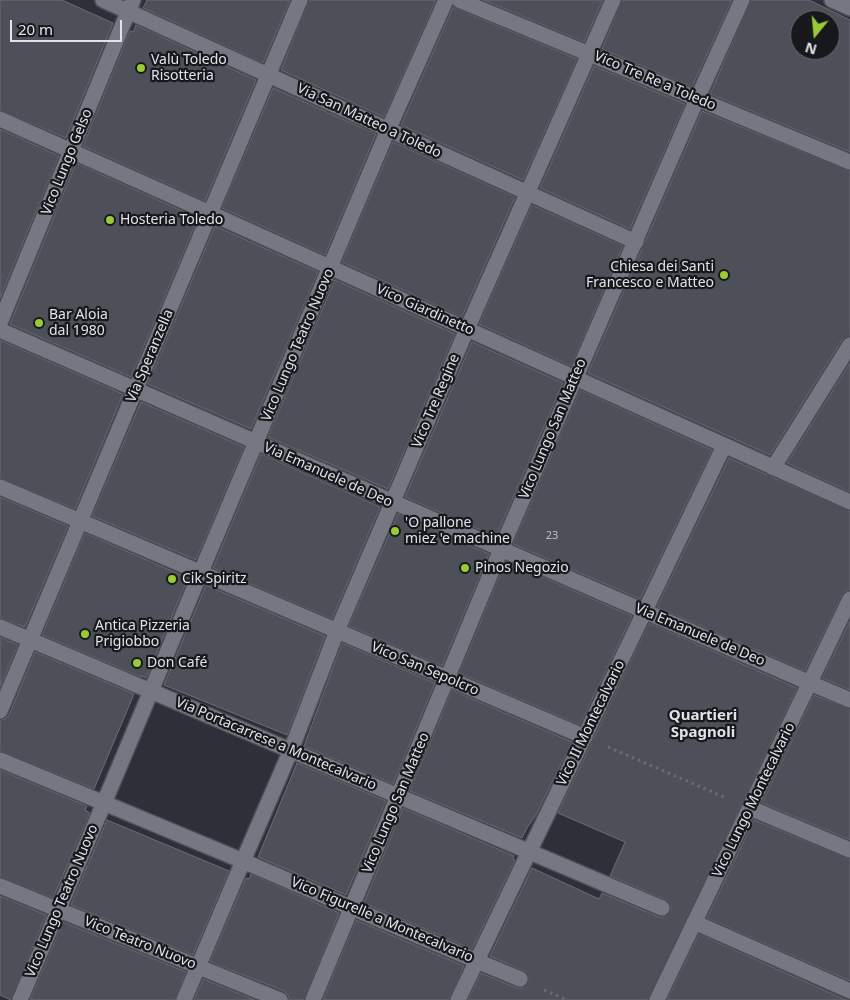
<!DOCTYPE html>
<html>
<head>
<meta charset="utf-8">
<style>
	body { margin:0 }
	#map { position:relative; width:850px; height:1000px; overflow:hidden; background:#2e3039; font-family:"Noto Sans",sans-serif }
	canvas { display:block }
	.north { position:absolute; left:790px; top:10px; width:50px; height:50px; box-sizing:border-box; background:#17181c; border:1px solid #68696e; border-radius:50%; rotate:197deg; font-size:14px; font-weight:700; line-height:20px; text-align:center; color:#e2e3e9 }
	.north::after { content:''; display:block; margin:auto; width:18px; height:22px; background:#98cb37; clip-path:polygon(50% 0,100% 100%,50% 72%,0 100%) }
	.scale { position:absolute; left:10px; top:20px; width:112px; height:22px; box-sizing:border-box; border:2px solid #e2e3e9; border-top:0; padding-left:6px; font-size:15px; line-height:18px; white-space:nowrap; color:#e2e3e9; -webkit-text-stroke:4px #17181c; paint-order:stroke }
</style>
</head>
<body>
<div id="map">
<canvas width="850" height="1000"></canvas>
<div class="north">N</div>
<div class="scale">20 m</div>
</div>
<script>
const c = document.querySelector('canvas').getContext('2d');
c.lineJoin = 'round';
function paint(path, color) { c.fillStyle = color; c.fill(path, 'evenodd'); }
const shape = rows => new Path2D(rows.map(r => 'M' + r).join(''));
function stroke(path, color, width, dash) { c.strokeStyle = color; c.lineWidth = width; c.lineCap = dash ? 'butt' : 'round'; c.setLineDash(dash || []); c.stroke(path); }
function write(font, color, halo, rows, align = 'center') {
  c.font = font + ' "Noto Sans",sans-serif'; c.lineWidth = 4.5; c.setLineDash([]); c.textBaseline = 'middle'; c.strokeStyle = halo; c.fillStyle = color; for (const [text, x, y, turn = 0] of rows) {
    c.save(); c.translate(x, y); c.rotate((+turn || 0) * Math.PI / 180); c.textAlign = isNaN(turn) ? turn : align; if (halo) c.strokeText(text, 0, 0); c.fillText(text, 0, 0); c.restore();
  }
}
const building = shape([
	[0,0,62,0,113,23,66,138,0,110,0,0],
	[147,0,290,0,263,63,143,8,147,0],
	[309,0,436,0,384,117,281,70,309,0],
	[483,0,603,0,584,42,483,0],
	[622,0,732,0,692,87,602,49,622,0],
	[751,0,809,0,850,20,850,152,710,94,751,0],
	[800,20,830,20,830,50,800,50,800,20],
	[453,7,577,59,523,180,401,125,453,7],
	[136,25,256,80,205,201,83,146,130,31,133,32,136,25],
	[594,66,685,104,630,229,540,188,594,66],
	[273,88,376,134,325,255,222,208,273,88],
	[702,111,850,171,850,336,842,340,770,455,588,373,702,111],
	[0,129,59,156,0,298,0,129],
	[393,142,515,197,462,317,342,262,393,142],
	[76,163,198,218,131,377,10,324,76,163],
	[532,205,623,246,571,366,479,324,532,205],
	[215,226,318,272,251,429,148,384,215,226],
	[335,280,455,334,388,489,268,437,335,280],
	[0,340,123,394,75,509,0,478,0,340],
	[472,342,563,383,496,537,405,497,472,342],
	[850,363,850,492,787,463,850,363],
	[580,390,712,450,640,599,513,544,580,390],
	[141,402,244,447,196,560,92,516,141,402],
	[261,454,380,507,332,619,213,568,261,454],
	[729,458,850,511,850,590,845,591,842,595,805,671,657,607,729,458],
	[0,497,68,526,25,627,0,618,0,497],
	[398,514,489,554,442,666,349,626,398,514],
	[85,533,188,578,146,678,142,676,141,677,42,635,85,533],
	[506,561,632,616,580,725,459,673,506,561],
	[206,585,325,636,287,735,164,685,206,585],
	[850,621,850,690,822,678,850,621],
	[649,623,797,688,648,1000,468,1000,481,973,517,988,522,988,528,983,529,977,524,971,490,956,532,868,599,899,602,893,659,917,664,917,670,912,671,906,666,900,610,876,625,842,558,813,649,623],
	[0,637,18,645,0,687,0,637],
	[342,643,435,683,393,784,304,746,342,643],
	[35,652,134,694,94,789,0,751,0,720,5,719,9,715,35,652],
	[452,690,572,742,536,815,527,828,522,838,410,791,452,690],
	[814,695,850,709,850,840,762,803,814,695],
	[297,763,386,801,346,895,258,857,297,763],
	[0,770,87,806,85,810,90,813,53,898,0,877,0,770],
	[403,808,514,856,513,859,515,860,472,949,364,903,403,808],
	[107,820,229,871,193,955,71,905,107,820],
	[754,820,850,859,850,981,707,918,754,820],
	[251,874,339,913,304,1000,289,1000,288,995,284,991,210,962,246,878,249,879,251,874],
	[0,896,46,915,11,1000,0,995,0,896],
	[356,920,464,966,449,1000,323,1000,356,920],
	[63,922,186,972,175,1000,30,1000,63,922],
	[699,934,846,1000,849,1000,667,1000,699,934],
	[203,979,255,1000,194,1000,203,979]
]);
paint(building, '#4d4f59');
stroke(building, '#6a6c77', 1);
const service = shape([
	[151,691,104,803,243,861,291,750],
	[352,908,477,961]
]);
const pedestrian = shape([
	[103,0,636,242],
	[0,119,210,213],
	[0,487,80,521],
	[501,549,810,683],
	[0,627,662,908],
	[417,665,585,737],
	[151,691,200,574],
	[291,750,337,631],
	[0,760,104,803],
	[243,861,352,908],
	[477,961,520,979]
]);
const minor = shape([
	[459,0,850,162],
	[832,0,850,8],
	[210,213,850,502],
	[0,323,133,0],
	[0,330,501,549],
	[773,468,850,345],
	[80,521,417,665],
	[200,574,388,130,446,0],
	[337,631,467,329,613,0],
	[810,683,850,700],
	[0,711,300,0],
	[750,808,850,850],
	[0,886,280,1000],
	[694,922,850,991],
	[20,1000,104,803],
	[184,1000,243,861],
	[313,1000,501,549,697,99,742,0],
	[458,1000,724,446],
	[657,1000,850,599]
]);
stroke(service, '#4b4d54', 18);
stroke(pedestrian, '#4b4d54', 18);
stroke(minor, '#4b4d54', 18);
stroke(shape([
	[608,747,724,797],
	[544,990,567,1000]
]), '#6a6c74', 3, [2.5, 4]);
stroke(service, '#757782', 15);
stroke(pedestrian, '#757782', 15);
stroke(minor, '#757782', 15);
for (const [x, y, r, color] of [
	[141,68,5,"#98cb37"],
	[110,220,5,"#98cb37"],
	[724,275,5,"#98cb37"],
	[39,323,5,"#98cb37"],
	[395,531,5,"#98cb37"],
	[465,568,5,"#98cb37"],
	[172,579,5,"#98cb37"],
	[85,634,5,"#98cb37"],
	[137,663,5,"#98cb37"]
]) { const dot = new Path2D(); dot.arc(x, y, r, 0, 2 * Math.PI); c.fillStyle = color; c.fill(dot); stroke(dot, '#17181c', 2); }
write('11px', '#bdbec5', null, [
	["23",552,536]
]);
write('14px', '#e2e3e9', '#17181c', [
	["Valù Toledo",151,60],
	["Risotteria",151,76],
	["Hosteria Toledo",120,220],
	["Chiesa dei Santi",714,267,"right"],
	["Francesco e Matteo",714,283,"right"],
	["Bar Aloia",49,315],
	["dal 1980",49,331],
	["'O pallone",405,523],
	["miez 'e machine",405,539],
	["Pinos Negozio",475,568],
	["Cik Spiritz",182,579],
	["Antica Pizzeria",95,626],
	["Prigiobbo",95,642],
	["Don Café",147,663]
], 'left');
write('14px', '#e2e3e9', '#17181c', [
	["Vico Tre Re a Toledo",655,81,23],
	["Via San Matteo a Toledo",369,121,25],
	["Vico Lungo Gelso",67,162,-68],
	["Vico Giardinetto",425,310,24],
	["Vico Lungo Teatro Nuovo",298,345,-67],
	["Via Speranzella",150,356,-67],
	["Vico Tre Regine",436,401,-67],
	["Vico Lungo San Matteo",553,429,-67],
	["Via Emanuele de Deo",328,475,24],
	["Via Emanuele de Deo",700,635,23],
	["Vico San Sepolcro",425,669,23],
	["Vico II Montecalvario",591,723,-64],
	["Via Portacarrese a Montecalvario",276,744,23],
	["Vico Lungo Montecalvario",754,800,-64],
	["Vico Lungo San Matteo",396,803,-67],
	["Vico Lungo Teatro Nuovo",62,901,-67],
	["Vico Figurelle a Montecalvario",382,920,23],
	["Vico Teatro Nuovo",140,943,22]
]);
write('bold 15px', '#e2e3e9', '#17181c', [
	["Quartieri",703,716],
	["Spagnoli",703,733]
]);
</script>
</body>
</html>
